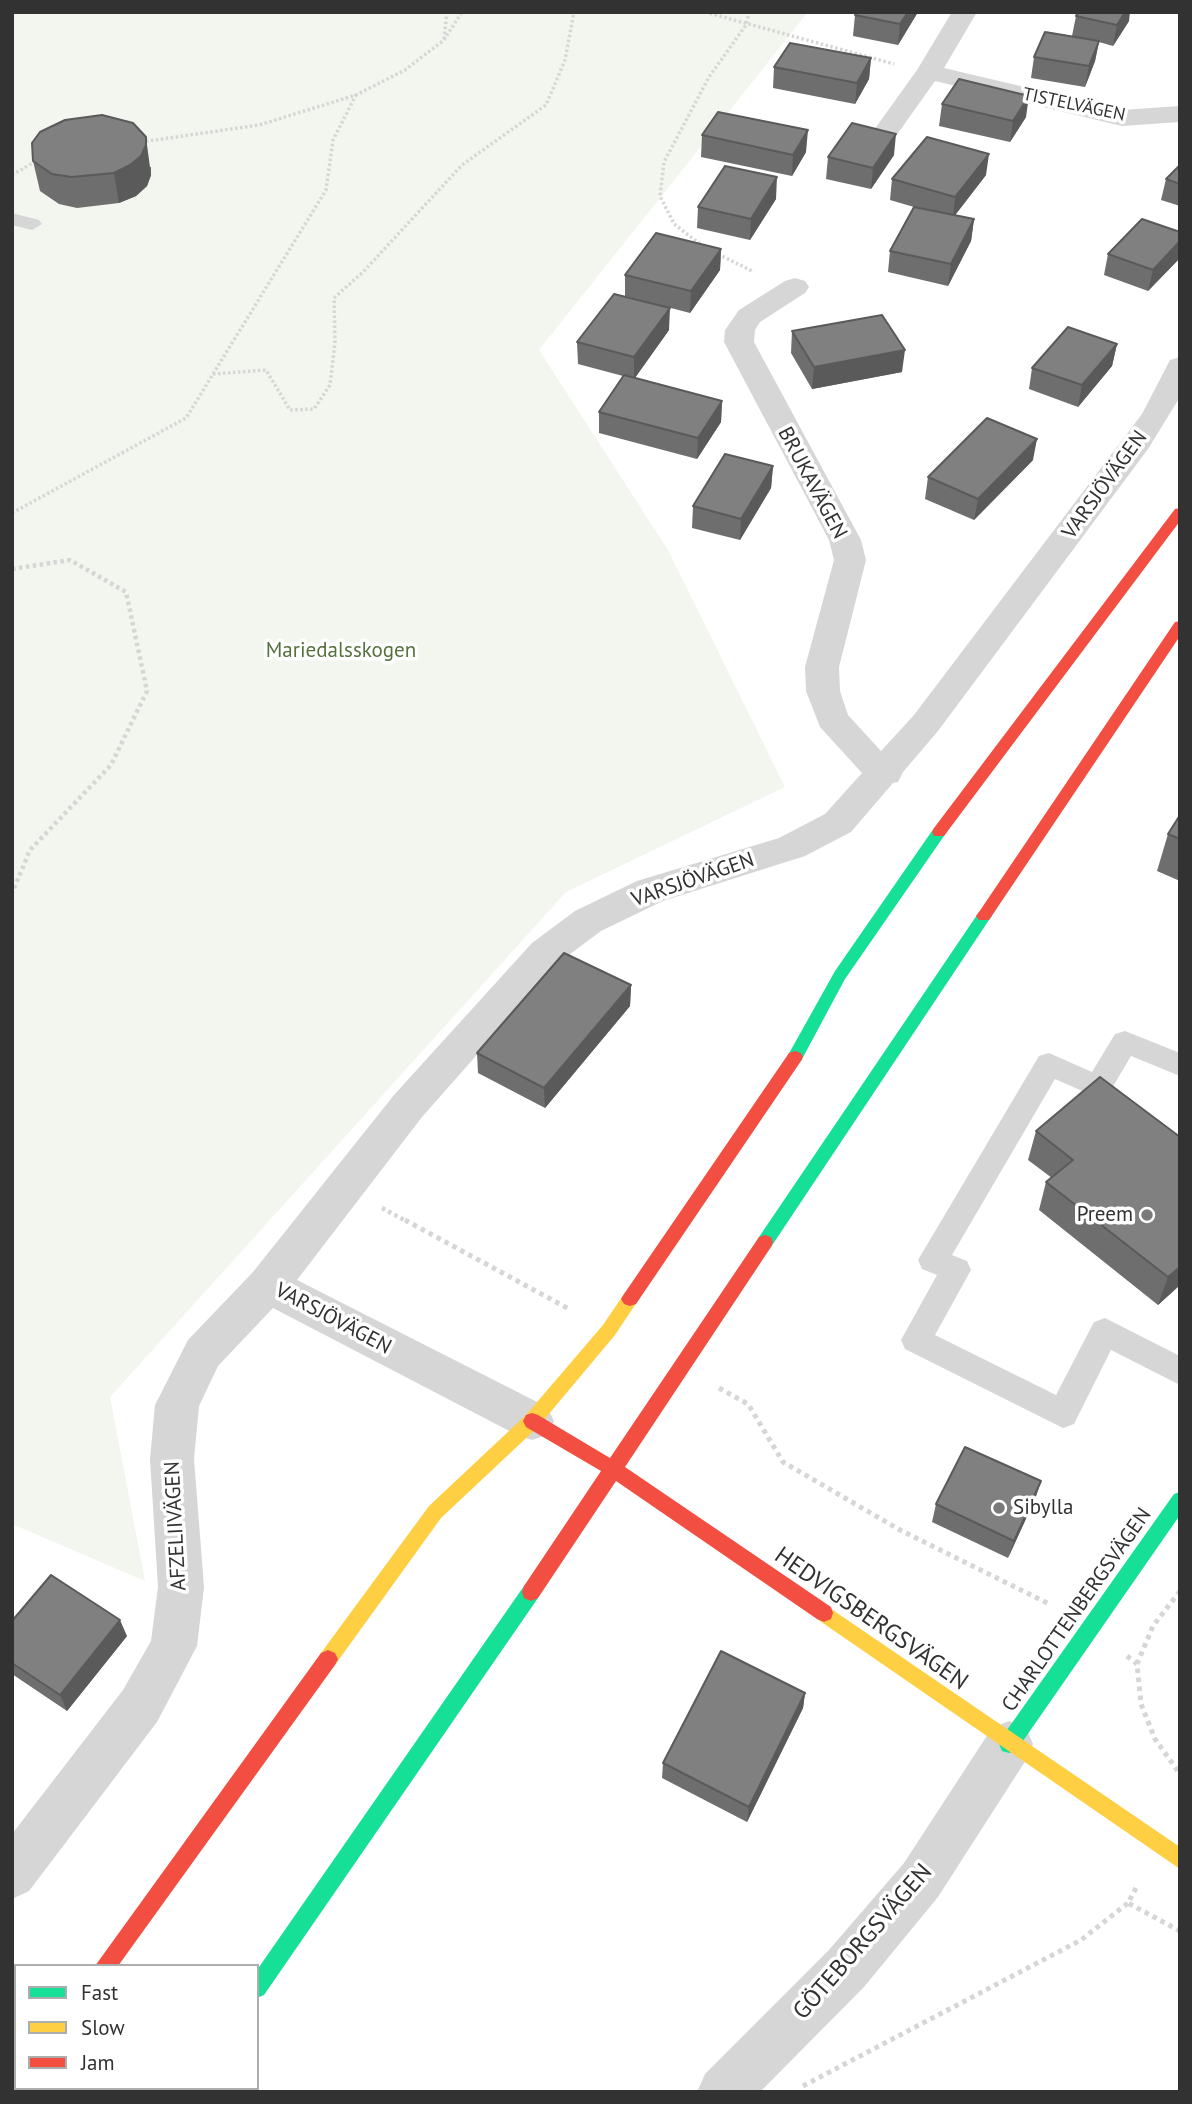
<!DOCTYPE html>
<html>
<head>
<meta charset="utf-8">
<style>
	body { margin:0 }
	#map { position:relative; width:1192px; height:2104px; overflow:hidden; background:#fff; font-family:"PT Sans",sans-serif }
	canvas { display:block }
	.frame { position:absolute; inset:0; border:14px solid #323232; pointer-events:none }
	.legend { position:absolute; left:14px; top:1964px; width:245px; height:126px; box-sizing:border-box; background:#fff; border:2px solid #adadad; margin:0; padding:9px 12px; list-style:none; font-size:21px; color:#323232 }
	.legend li { display:flex; align-items:center; gap:14px; height:35px }
	.legend b { width:35px; border:2px solid #adadad }
</style>
</head>
<body>
<div id="map">
<canvas width="1192" height="2104"></canvas>
<div class="frame"></div>
<ul class="legend">
<li><b style="height:9px;background:#16e098"></b>Fast</li>
<li><b style="height:9px;background:#ffcf43"></b>Slow</li>
<li><b style="height:9px;background:#f24e42"></b>Jam</li>
</ul>
</div>
<script>
const c = document.querySelector('canvas').getContext('2d');
c.lineJoin = 'round';
function paint(path, color) { c.fillStyle = color; c.fill(path, 'evenodd'); }
const shape = rows => new Path2D(rows.map(r => 'M' + r).join(''));
function stroke(path, color, width, dash) { c.strokeStyle = color; c.lineWidth = width; c.lineCap = dash ? 'butt' : 'round'; c.setLineDash(dash || []); c.stroke(path); }
function write(font, color, halo, rows, align = 'center') {
  c.font = font + ' "PT Sans",sans-serif'; c.lineWidth = 7; c.setLineDash([]); c.textBaseline = 'middle'; c.strokeStyle = halo; c.fillStyle = color; for (const [text, x, y, turn = 0] of rows) {
    c.save(); c.translate(x, y); c.rotate((+turn || 0) * Math.PI / 180); c.textAlign = isNaN(turn) ? turn : align; if (halo) c.strokeText(text, 0, 0); c.fillText(text, 0, 0); c.restore();
  }
}
paint(shape([
	[12,12,808,12,539,350,668,550,785,787,566,892,110,1397,145,1581,12,1524]
]), '#f3f6ee');
stroke(shape([
	[705,12,894,64],
	[444,39,447,12],
	[141,142,259,125,356,95,405,70,444,40,462,12],
	[12,175,36,161],
	[704,247,674,224,660,196,664,162,709,77,746,25,749,12],
	[718,254,754,272],
	[213,374,266,370,290,410,314,409,330,385,335,343,334,298,363,272,462,165,546,105,565,60,574,12],
	[12,513,186,418,326,190,333,140,356,95]
]), '#d6d6d6', 3.5, [2.5, 2.5]);
stroke(shape([
	[12,569,70,560,126,592,147,691,111,765,30,850,12,893],
	[382,1208,408,1222]
]), '#d6d6d6', 4.5, [3.5, 3.5]);
stroke(shape([
	[405,1220,569,1309],
	[719,1388,748,1404,783,1462,900,1530,1051,1605],
	[1180,1591,1153,1626,1137,1664,1141,1704,1155,1739,1180,1774],
	[1127,1656,1137,1664],
	[1136,1888,1128,1903,1180,1931],
	[803,2086,1081,1940,1128,1903]
]), '#d6d6d6', 5, [4.5, 4.5]);
paint(shape([
	[12,213,39,220,42,224,32,230,12,225,12,213],
	[1125,1031,1180,1053,1180,1076,1131,1056,1108,1095,1098,1098,1055,1079,952,1255,967,1261,971,1270,935,1335,1056,1395,1094,1322,1105,1318,1180,1356,1180,1385,1111,1350,1074,1424,1063,1428,905,1349,901,1340,937,1275,922,1269,918,1260,1039,1056,1049,1053,1092,1072,1115,1034,1125,1031]
]), '#d6d6d6');
paint(shape([
	[952,12,977,12,944,68,1122,110,1180,106,1180,122,1122,126,935,81,891,143,873,143,869,137,917,70,952,12],
	[795,278,805,281,809,287,805,293,760,322,755,330,754,342,861,540,866,560,839,667,840,691,848,715,881,751,914,715,1126,435,1142,414,1170,360,1180,357,1180,397,1148,449,938,731,903,772,898,782,893,783,851,832,805,856,663,901,601,931,558,963,422,1117,297,1280,547,1407,554,1421,547,1435,532,1440,517,1435,273,1308,218,1366,199,1406,194,1459,204,1587,197,1646,157,1722,29,1891,12,1899,12,1834,123,1690,151,1641,158,1587,150,1459,155,1405,188,1340,253,1272,394,1095,532,943,575,911,637,881,779,838,825,814,862,773,820,727,806,691,805,667,834,560,829,540,724,342,725,330,739,310,785,281,795,278],
	[1009,1721,1026,1728,1033,1744,1026,1760,938,1897,864,1987,760,2092,697,2092,705,2074,828,1951,904,1863,992,1728,1009,1721]
]), '#d6d6d6');
paint(shape([
	[939,827,946,832,944,836,845,979,801,1061,789,1061,787,1057,835,971,934,828,939,827],
	[984,910,992,916,989,920,771,1247,765,1249,759,1247,757,1242,759,1237,979,912,984,910],
	[1180,1492,1180,1515,1016,1751,1009,1753,1002,1751,999,1744,1002,1737,1174,1494,1180,1492],
	[531,1583,538,1586,540,1592,538,1598,264,1995,257,1998,257,1970,524,1586,531,1583]
]), '#16e098');
paint(shape([
	[630,1292,636,1294,639,1299,615,1335,538,1427,441,1518,335,1665,328,1668,321,1665,318,1659,321,1653,429,1506,526,1415,603,1325,624,1294,630,1292],
	[824,1604,1180,1847,1180,1869,817,1619,815,1613,817,1607,824,1604],
	[177,2088,199,2088,197,2092,175,2092,177,2088]
]), '#ffcf43');
paint(shape([
	[1180,508,1180,521,944,836,934,836,932,832,934,828,1175,509,1180,508],
	[1180,621,1180,636,989,920,979,920,976,916,979,912,1175,622,1180,621],
	[795,1051,801,1053,803,1057,801,1061,636,1304,630,1306,624,1304,621,1299,624,1294,789,1053,795,1051],
	[765,1235,771,1237,773,1242,771,1247,625,1467,831,1607,833,1613,831,1619,824,1622,817,1619,616,1481,538,1598,531,1601,524,1598,522,1592,524,1586,601,1471,526,1427,523,1421,526,1415,532,1413,538,1415,610,1458,759,1237,765,1235],
	[328,1650,335,1653,338,1659,335,1665,118,1966,95,1966,321,1653,328,1650],
	[16,2078,16,2088,29,2088,27,2092,12,2092,12,2080,16,2078]
]), '#f24e42');
paint(shape([
	[857,12,918,12,898,45,853,36,855,15],
	[1076,16,1129,21,1113,46,1099,42,1095,61,1085,87,1031,78,1034,57,1072,36],
	[871,58,869,79,855,104,773,88,774,67],
	[942,104,1026,117,1010,142,939,126],
	[702,135,806,152,792,176,701,157],
	[894,155,871,189,826,179,828,157],
	[33,161,151,167,151,175,147,186,136,196,119,203,77,208,59,204,40,191],
	[1180,165,1180,206,1161,200,1166,179],
	[986,175,955,215,974,219,971,241,948,286,888,272,890,251,914,207,890,200,892,179],
	[776,199,750,240,697,228,698,207],
	[1180,232,1180,258,1148,291,1104,275,1108,254],
	[721,249,720,270,690,313,625,296,625,275],
	[669,330,635,378,722,401,721,422,697,459,599,433,599,412,623,376,578,364,577,342],
	[792,331,902,372,812,389,791,353],
	[1117,344,1112,366,1078,407,1029,389,1032,368],
	[1033,460,974,520,925,499,928,477],
	[773,466,771,488,740,540,692,528,693,506],
	[1180,815,1180,881,1157,871,1168,834],
	[631,985,630,1006,545,1108,478,1073,477,1053],
	[1036,1131,1180,1137,1180,1285,1158,1305,1039,1210,1046,1182,1052,1178,1028,1160],
	[1041,1481,1035,1499,1008,1558,932,1522,936,1504],
	[12,1621,127,1636,67,1711,12,1674],
	[805,1693,803,1708,747,1822,662,1778,663,1763]
]), '#6e6e6e');
paint(shape([
	[908,12,918,12,898,45,900,24],
	[1125,12,1130,12,1129,21,1113,46,1117,25],
	[1099,41,1095,61,1085,87,1089,66],
	[871,58,869,79,855,104,857,83],
	[1029,96,1026,117,1010,142,1013,121],
	[808,130,806,152,792,176,793,155],
	[896,134,894,155,871,189,873,168],
	[146,137,151,175,147,186,136,196,119,203,114,173],
	[989,154,986,175,953,218,955,197],
	[777,177,776,199,750,240,751,219],
	[974,219,971,241,948,286,951,264],
	[1180,241,1180,258,1148,291,1153,270],
	[721,249,720,270,690,313,691,291],
	[670,308,669,330,634,379,634,357],
	[1117,344,1112,366,1078,407,1082,385],
	[905,350,902,372,812,389,814,367],
	[722,401,721,422,697,459,698,438],
	[1037,439,1033,460,974,520,978,499],
	[773,466,771,488,740,540,741,519],
	[631,985,630,1006,545,1108,544,1088],
	[1180,1267,1180,1285,1158,1305,1168,1277],
	[1041,1481,1035,1499,1008,1558,1014,1541],
	[120,1620,127,1636,67,1711,60,1695],
	[805,1693,803,1708,747,1822,749,1807]
]), '#5a5a5a');
const building = shape([
	[857,12,908,12,900,24,855,15,857,12],
	[1078,12,1125,12,1117,25,1076,16,1078,12],
	[1045,32,1099,41,1089,66,1034,57,1045,32],
	[790,43,871,58,857,83,774,67,790,43],
	[959,79,1029,96,1013,121,942,104,959,79],
	[718,112,808,130,793,155,702,135,718,112],
	[102,115,133,123,146,137,146,145,141,156,130,165,114,173,71,177,52,174,33,161,32,143,40,132,65,120,102,115],
	[852,123,896,134,873,168,828,157,852,123],
	[927,137,989,154,955,197,892,179,927,137],
	[1180,165,1180,184,1166,179,1180,165],
	[725,166,777,177,751,219,698,207,725,166],
	[914,207,974,219,951,264,890,251,914,207],
	[1142,219,1180,232,1180,241,1153,270,1108,254,1142,219],
	[656,233,721,249,691,291,625,275,656,233],
	[614,294,670,308,634,357,577,342,614,294],
	[882,315,905,350,814,367,792,331,882,315],
	[1068,327,1117,344,1082,385,1032,368,1068,327],
	[624,375,722,401,698,438,599,412,624,375],
	[987,418,1037,439,978,499,928,477,987,418],
	[725,454,773,466,741,519,693,506,725,454],
	[1180,815,1180,839,1168,834,1180,815],
	[564,953,631,985,544,1088,477,1053,564,953],
	[1100,1077,1180,1137,1180,1267,1168,1277,1046,1182,1073,1160,1036,1131,1100,1077],
	[965,1447,1041,1481,1014,1541,936,1504,965,1447],
	[51,1575,120,1620,60,1695,12,1663,12,1621,51,1575],
	[721,1651,805,1693,749,1807,663,1763,721,1651]
]);
paint(building, '#808080');
stroke(building, '#5a5a5a', 2);
for (const [x, y, r, color] of [
	[1147,1215,7,"#7a7a7a"],
	[999,1508,7,"#7a7a7a"]
]) { const dot = new Path2D(); dot.arc(x, y, r, 0, 2 * Math.PI); c.fillStyle = color; c.fill(dot); stroke(dot, '#fff', 2.5); }
write('18px', '#323232', '#fff', [
	["TISTELVÄGEN",1074,105,12]
]);
write('21px', '#323232', '#fff', [
	["BRUKAVÄGEN",812,483,62],
	["VARSJÖVÄGEN",1105,485,-54],
	["VARSJÖVÄGEN",693,880,-19],
	["VARSJÖVÄGEN",333,1319,28],
	["AFZELIIVÄGEN",176,1526,-93],
	["CHARLOTTENBERGSVÄGEN",1077,1610,-55]
]);
write('21px', '#56713c', '#fff', [
	["Mariedalsskogen",341,651]
]);
write('21px', '#323232', '#fff', [
	["Preem",1133,1215],
	["Sibylla",1013,1508,"left"]
], 'right');
write('24px', '#323232', '#fff', [
	["HEDVIGSBERGSVÄGEN",871,1619,35],
	["GÖTEBORGSVÄGEN",863,1942,-49]
]);
</script>
</body>
</html>
